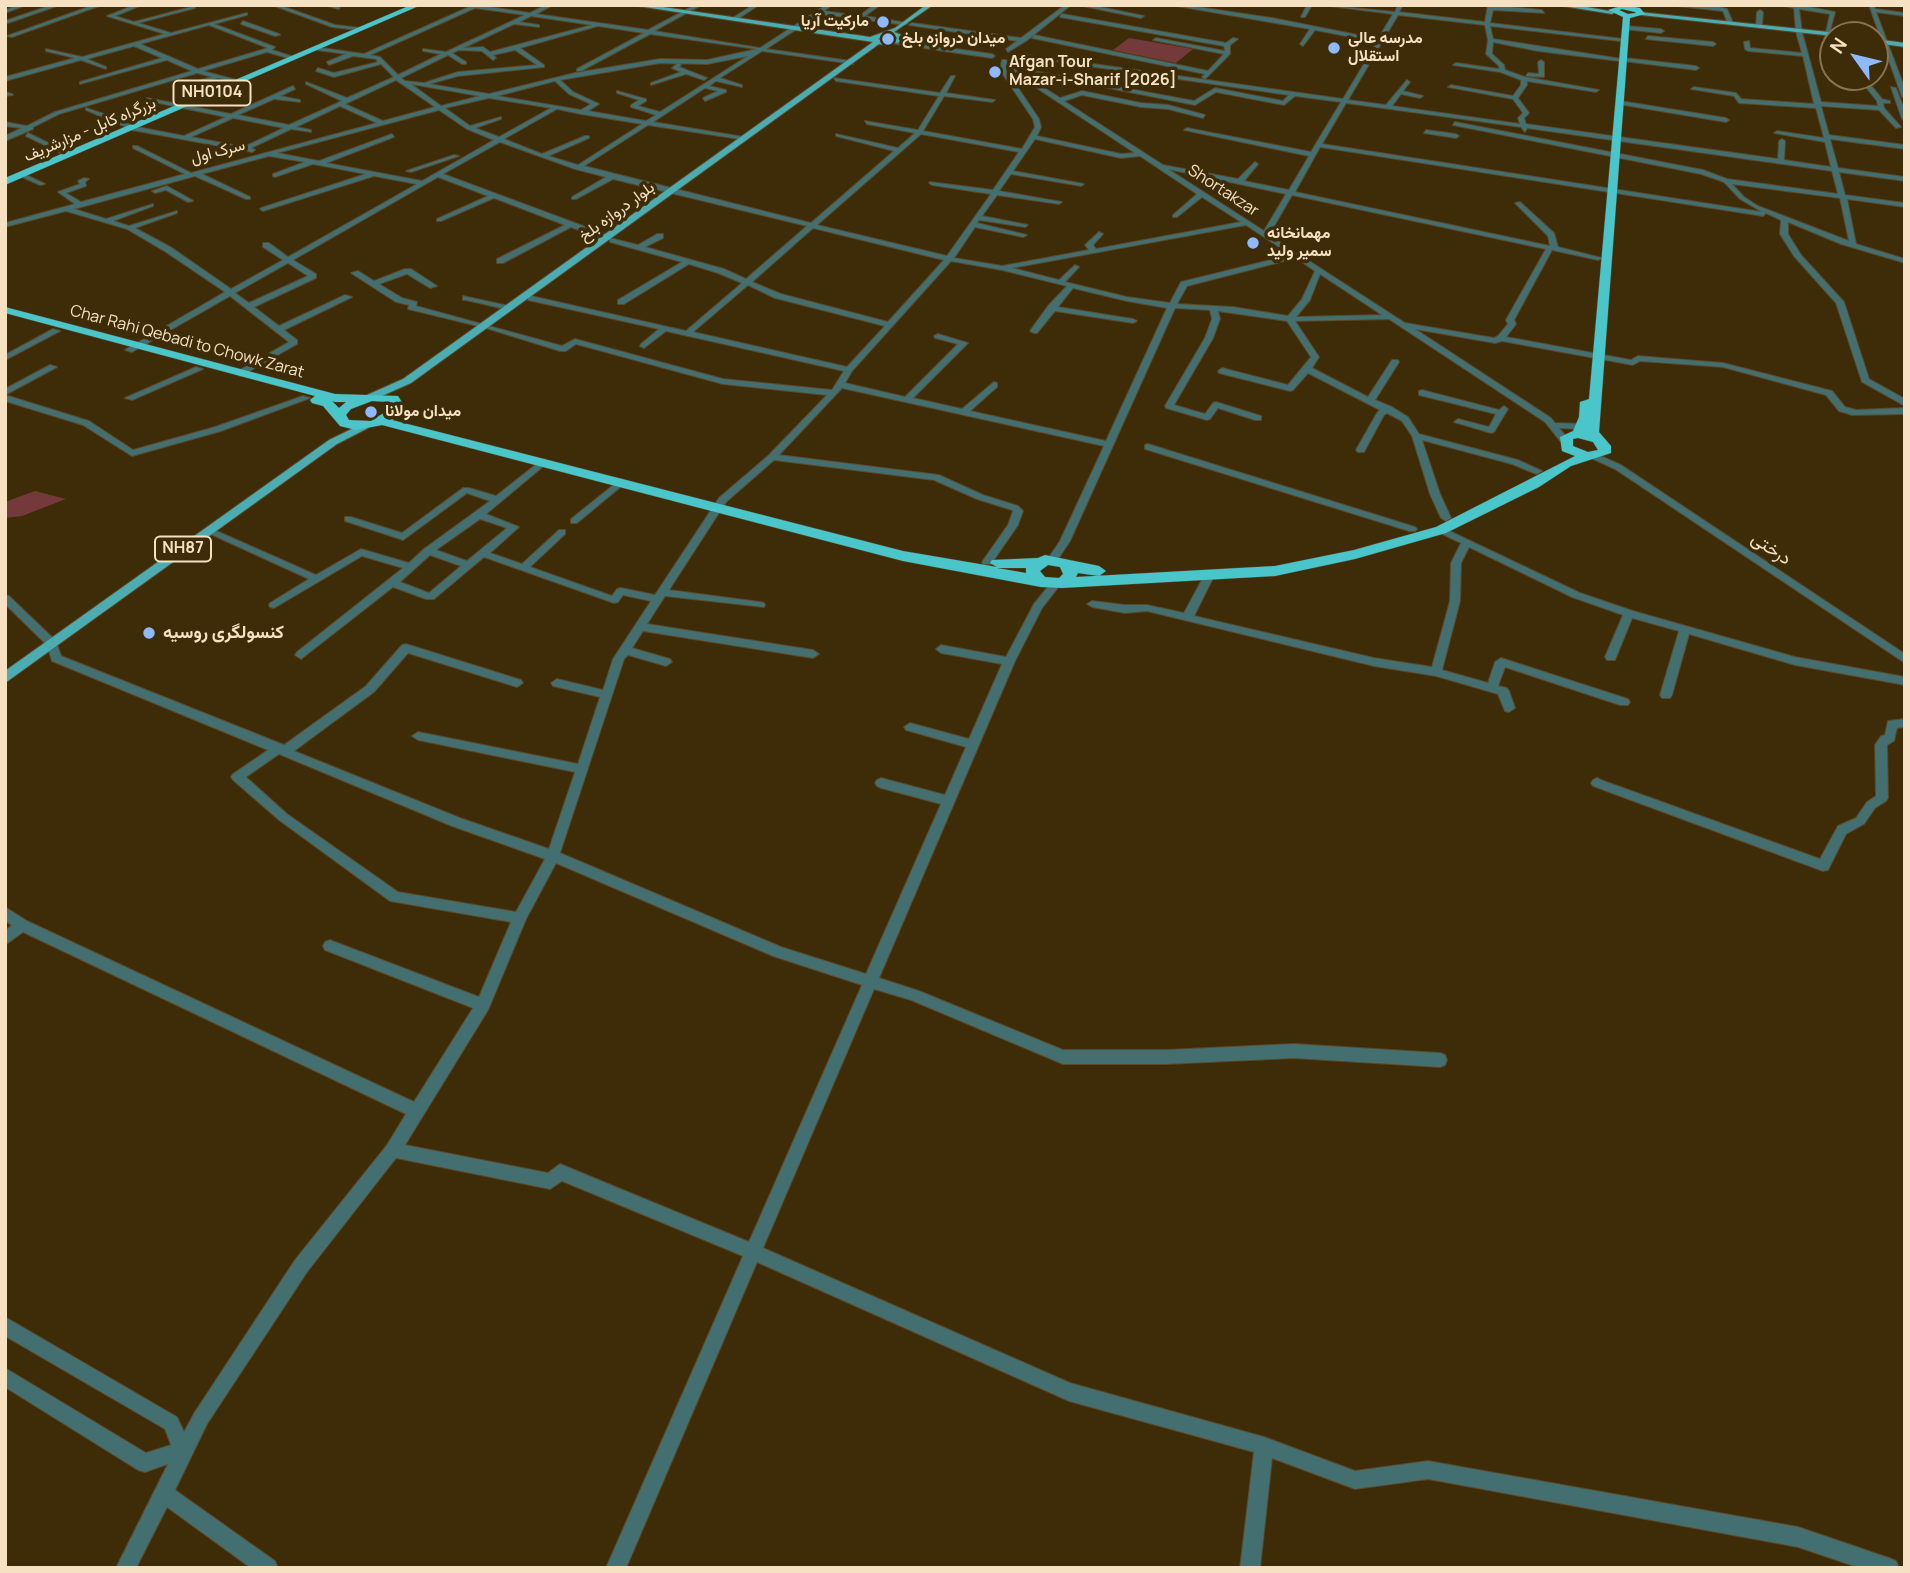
<!DOCTYPE html>
<html>
<head>
<meta charset="utf-8">
<style>
	body { margin:0 }
	#map { position:relative; width:1910px; height:1573px; overflow:hidden; background:#3e2b08; font-family:Manrope,sans-serif }
	canvas { display:block }
	.frame { position:absolute; inset:0; border:7px solid #f6e2c2; pointer-events:none }
	.north { position:absolute; left:1819px; top:21px; width:70px; height:70px; box-sizing:border-box; background:#3e2b08; border:2px solid #887452; border-radius:50%; rotate:304deg; font-size:19px; font-weight:700; line-height:28px; text-align:center; color:#f6e2c2 }
	.north::after { content:''; display:block; margin:auto; width:24px; height:32px; background:#8eb9fc; clip-path:polygon(50% 0,100% 100%,50% 72%,0 100%) }
</style>
</head>
<body>
<div id="map">
<canvas width="1910" height="1573"></canvas>
<div class="frame"></div>
<div class="north">N</div>
</div>
<script>
const c = document.querySelector('canvas').getContext('2d');
c.lineJoin = 'round';
function paint(path, color) { c.fillStyle = color; c.fill(path, 'evenodd'); }
const shape = rows => new Path2D(rows.map(r => 'M' + r).join(''));
function stroke(path, color, width, dash) { c.strokeStyle = color; c.lineWidth = width; c.lineCap = dash ? 'butt' : 'round'; c.setLineDash(dash || []); c.stroke(path); }
function write(font, color, halo, rows, align = 'center') {
  c.font = font + ' Manrope,Vazirmatn,sans-serif'; c.lineWidth = 7; c.setLineDash([]); c.textBaseline = 'middle'; c.strokeStyle = halo; c.fillStyle = color; for (const [text, x, y, turn = 0] of rows) {
    c.save(); c.translate(x, y); c.rotate((+turn || 0) * Math.PI / 180); c.textAlign = isNaN(turn) ? turn : align; if (halo) c.strokeText(text, 0, 0); c.fillText(text, 0, 0); c.restore();
  }
}
paint(shape([
	[1129,38,1193,49,1176,63,1113,50],
	[35,491,66,499,22,516,5,518,5,502]
]), '#743a3b');
const minor = shape([
	[19,5,26,5,5,13,5,10,19,5],
	[52,5,60,5,5,24,5,21,52,5],
	[94,5,102,5,12,37,7,36,94,5],
	[135,5,142,5,115,16,134,22,195,6,195,8,138,23,171,33,247,13,247,15,214,24,275,47,272,50,294,57,291,59,267,52,203,71,240,81,240,83,218,78,189,85,189,83,212,77,197,73,59,114,33,127,33,129,5,141,5,136,22,128,5,126,5,122,27,126,55,112,192,71,167,60,80,84,80,82,162,58,134,46,87,59,106,67,106,69,81,60,5,81,5,77,75,58,46,51,46,49,82,57,165,34,107,16,135,5],
	[209,25,268,48,198,69,140,44,209,25],
	[272,5,279,5,335,25,361,28,358,30,332,27,272,5],
	[325,5,334,5,340,8,338,9,325,5],
	[462,5,476,5,530,13,546,5,553,5,536,14,648,30,695,5,701,5,654,31,760,48,826,5,832,5,824,11,859,16,874,5,880,5,865,16,908,23,905,25,820,14,766,49,851,61,853,64,762,51,720,78,742,85,742,87,716,81,709,86,726,90,726,92,705,101,703,98,718,91,705,88,653,122,744,137,746,140,648,125,584,166,811,223,894,151,836,136,836,134,898,148,915,133,867,124,865,121,918,130,939,96,836,81,834,78,940,93,951,76,955,76,946,93,995,100,992,102,944,96,923,131,1022,149,1035,127,1033,119,1000,70,1002,60,1006,60,1012,67,1194,101,1215,88,1283,101,1289,95,1019,56,1022,54,1343,99,1377,42,1315,30,1303,46,1300,44,1310,29,1171,5,1184,5,1272,18,1378,39,1393,14,1322,5,1395,12,1398,5,1403,5,1399,12,1485,22,1488,5,1542,10,1544,13,1493,10,1490,23,1623,39,1620,41,1490,26,1493,39,1622,59,1619,61,1538,51,1493,42,1492,54,1504,65,1505,70,1525,77,1599,90,1596,92,1527,81,1527,85,1518,98,1529,113,1524,118,1526,124,1778,159,1779,141,1782,139,1785,141,1784,160,1831,167,1825,142,1774,133,1777,131,1824,138,1816,108,1739,103,1734,96,1691,89,1694,87,1736,93,1741,99,1814,104,1803,56,1748,51,1745,49,1744,42,1749,41,1750,48,1802,53,1796,32,1794,8,1780,5,1798,5,1835,12,1829,35,1829,45,1833,52,1833,59,1823,45,1830,14,1799,9,1802,32,1821,102,1878,106,1877,101,1858,77,1864,77,1882,99,1890,101,1890,103,1883,103,1884,108,1901,127,1896,128,1879,110,1821,106,1829,135,1905,145,1905,149,1830,139,1838,168,1905,177,1905,181,1839,172,1845,195,1905,203,1905,207,1847,199,1856,244,1905,259,1905,263,1841,244,1788,222,1788,234,1801,255,1844,302,1869,379,1905,399,1905,406,1862,382,1836,303,1794,256,1780,234,1781,220,1766,213,1763,216,1320,147,1295,192,1550,246,1548,236,1515,203,1520,202,1554,233,1558,247,1602,258,1598,260,1552,250,1514,320,1516,324,1506,337,1631,360,1638,356,1723,363,1832,391,1845,407,1856,410,1905,408,1905,414,1852,415,1839,411,1826,395,1723,367,1640,361,1633,365,1502,341,1495,343,1415,329,1551,418,1555,423,1584,424,1584,428,1581,429,1559,428,1569,440,1564,443,1561,442,1545,422,1389,319,1295,321,1319,357,1312,368,1368,397,1392,360,1398,360,1399,362,1375,400,1392,407,1408,417,1419,434,1518,460,1542,471,1537,474,1534,473,1512,464,1422,440,1440,494,1451,518,1446,521,1441,518,1430,494,1412,436,1402,421,1387,413,1384,415,1364,452,1358,452,1356,450,1377,413,1380,410,1308,373,1293,390,1290,391,1219,373,1218,371,1222,368,1288,385,1311,357,1287,321,1218,311,1220,319,1213,338,1174,405,1205,414,1213,403,1216,402,1261,416,1261,420,1255,420,1218,408,1210,419,1207,420,1166,408,1165,406,1205,338,1212,319,1210,310,1175,308,1070,541,1056,562,1052,563,1047,560,1060,541,1104,446,842,388,779,455,939,475,983,495,1018,506,1023,511,1018,525,991,564,983,564,982,562,1008,525,1013,511,1012,510,977,499,934,480,774,460,726,502,669,590,760,602,764,603,765,605,764,607,665,596,647,624,813,650,819,654,813,658,643,631,632,648,670,659,672,662,666,666,628,655,624,659,560,853,781,947,866,974,941,804,881,788,877,786,875,783,877,780,881,778,945,795,966,747,906,730,904,727,910,723,969,739,1002,664,941,653,936,649,941,645,1006,657,1034,604,1051,583,1059,583,1060,585,1042,608,1015,661,879,978,919,991,1063,1050,1166,1050,1294,1044,1440,1053,1445,1055,1447,1060,1445,1065,1440,1067,1294,1058,1166,1064,1063,1064,911,1000,874,989,763,1248,1070,1383,1264,1437,1355,1471,1428,1461,1798,1527,1889,1558,1896,1561,1899,1568,1860,1568,1798,1547,1428,1479,1355,1489,1272,1458,1260,1568,1240,1568,1254,1452,1069,1401,757,1262,626,1568,606,1568,743,1256,562,1181,550,1189,396,1158,307,1272,207,1424,175,1490,275,1561,278,1568,251,1568,167,1507,136,1568,116,1568,168,1464,145,1472,138,1470,5,1387,5,1368,146,1453,171,1445,165,1429,5,1336,5,1317,177,1417,184,1432,195,1412,295,1260,387,1145,406,1114,23,932,5,945,5,931,12,925,5,921,5,907,27,921,414,1102,473,1008,325,950,323,946,325,942,330,940,335,942,479,997,511,922,390,901,279,820,233,780,231,777,233,774,268,750,52,661,47,645,5,604,5,595,9,596,56,641,61,656,284,745,366,686,402,645,406,644,521,680,523,683,517,687,408,653,374,692,294,751,460,818,549,849,575,772,418,740,412,736,418,732,578,764,600,697,553,686,551,683,557,679,603,690,613,659,651,601,623,595,618,602,614,603,484,557,434,599,426,599,393,587,301,659,295,655,297,652,403,568,362,556,274,608,270,607,269,605,270,603,309,579,204,531,206,529,212,529,316,575,361,549,409,563,424,549,490,501,467,493,403,540,345,521,345,517,351,517,402,533,463,488,469,488,496,496,543,459,546,460,546,464,486,514,519,527,490,553,522,564,559,530,565,530,565,534,530,567,612,596,617,589,621,588,655,595,719,498,769,455,827,395,723,384,576,344,566,351,560,351,486,328,408,309,409,305,396,302,351,273,358,271,374,281,405,269,411,269,437,286,430,288,407,274,379,284,402,298,417,302,416,306,562,346,575,339,723,379,832,390,844,371,666,331,644,348,640,346,641,344,659,329,528,300,528,296,531,296,686,331,742,283,718,273,689,264,624,304,618,304,618,300,682,262,610,242,610,238,638,245,657,234,663,234,663,238,645,247,724,269,746,279,807,226,613,179,576,199,572,199,572,197,606,177,575,169,500,142,443,174,610,236,610,240,604,240,571,227,503,263,497,263,497,259,565,225,494,198,441,221,437,221,437,219,488,196,438,177,293,260,316,274,316,278,254,307,279,326,345,295,352,297,284,330,297,340,297,344,241,376,238,375,238,371,289,342,230,296,132,352,125,350,225,292,166,252,127,229,66,211,5,227,5,223,75,204,58,192,80,184,78,181,84,178,89,179,85,182,86,186,66,193,81,202,185,174,133,148,133,146,137,146,191,173,377,123,340,106,296,127,311,130,311,132,291,129,251,148,255,150,252,152,132,130,117,123,90,130,90,128,112,121,86,110,86,108,113,117,148,108,148,110,119,119,132,126,184,136,226,117,149,101,147,98,231,114,293,86,295,89,280,96,300,100,300,102,274,99,238,115,289,125,342,101,306,84,306,82,347,98,394,77,381,64,334,77,316,71,318,68,334,73,378,62,376,59,353,56,329,65,327,62,346,54,317,50,315,47,364,54,469,7,462,5],
	[475,8,525,15,446,52,423,49,423,51,441,54,398,75,380,57,370,55,475,8],
	[1398,15,1485,25,1488,40,1486,54,1499,66,1499,69,1456,63,1453,65,1500,72,1521,80,1521,85,1513,96,1451,85,1448,87,1513,99,1523,113,1518,118,1520,124,1392,106,1401,94,1420,98,1423,96,1403,91,1410,82,1407,80,1386,105,1348,100,1398,15],
	[531,16,592,25,490,52,483,47,463,48,514,24,539,27,539,25,519,22,531,16],
	[598,26,644,33,577,69,577,71,581,71,650,34,757,49,707,60,660,59,575,73,489,94,429,84,458,76,544,67,544,65,520,48,598,26],
	[459,50,482,51,493,60,496,58,493,55,515,50,537,65,458,72,424,83,405,81,401,78,448,55,462,64,466,64,466,62,452,53,459,50],
	[748,56,660,112,638,106,646,101,646,99,617,91,617,93,639,100,631,105,631,107,656,115,646,121,588,111,599,104,573,92,560,80,660,63,707,64,748,56],
	[1006,67,1008,69,1135,153,1121,154,1037,136,1041,127,1039,119,1006,70,1006,67],
	[1017,70,1195,105,1216,92,1284,105,1295,96,1341,102,1311,152,1187,128,1184,130,1309,156,1289,190,1244,181,1258,164,1255,162,1238,179,1163,165,1064,101,1082,95,1141,107,1168,109,1203,118,1205,115,1168,105,1141,103,1082,91,1060,98,1017,70],
	[396,80,435,107,383,121,345,104,396,80],
	[555,81,569,94,591,104,581,110,497,96,555,81],
	[411,84,480,96,441,106,411,84],
	[489,98,551,108,499,137,475,128,501,119,501,117,470,126,445,108,489,98],
	[1346,103,1521,127,1525,132,1527,128,1832,171,1838,194,1727,179,1703,170,1455,122,1453,125,1701,174,1724,182,1740,199,1762,212,1322,144,1346,103],
	[557,109,581,114,642,124,578,165,548,156,589,138,589,136,585,136,542,154,504,139,557,109],
	[439,110,467,129,494,140,422,181,326,163,394,137,392,134,319,161,277,153,439,110],
	[233,118,284,128,244,147,191,137,233,118],
	[921,134,1019,152,993,190,930,182,929,183,932,185,991,194,947,256,817,225,921,134],
	[1035,139,1121,158,1140,156,1197,194,1173,215,1173,217,1177,217,1202,197,1241,222,1096,249,1093,245,1103,234,1099,232,1085,245,1089,250,1002,266,954,258,975,227,1023,237,1027,235,977,223,979,220,1025,227,1028,225,982,216,997,195,1059,204,1062,202,999,191,1011,174,1081,186,1084,184,1013,171,1035,139],
	[269,156,305,162,273,174,273,176,275,177,313,164,366,174,261,208,260,209,263,211,374,176,417,184,288,257,269,243,263,243,263,247,283,260,231,289,172,248,135,228,177,213,177,211,129,226,113,221,153,206,153,204,106,219,74,209,195,176,246,199,250,199,250,197,202,174,269,156],
	[1168,169,1286,194,1264,231,1168,169],
	[1732,184,1840,198,1849,241,1758,206,1744,197,1732,184],
	[1292,195,1546,249,1506,320,1508,324,1498,336,1494,338,1405,323,1269,235,1292,195],
	[1246,225,1291,255,1181,282,1170,303,1127,297,1065,282,1079,267,1075,265,1059,280,1012,268,1246,225],
	[813,228,944,260,888,322,781,294,752,282,813,228],
	[1296,258,1315,271,1302,299,1288,316,1233,307,1177,304,1187,286,1296,258],
	[951,261,1002,270,1067,286,1048,306,1030,331,1034,333,1037,333,1055,311,1133,323,1137,321,1133,319,1058,307,1073,288,1127,301,1167,308,1106,441,970,411,997,387,997,383,994,382,962,409,913,398,968,343,938,334,934,336,935,338,958,344,905,397,845,383,852,371,951,261],
	[288,263,308,276,249,303,235,293,288,263],
	[1320,274,1382,315,1296,317,1310,300,1320,274],
	[748,285,775,298,885,326,847,367,693,332,748,285],
	[480,519,507,528,467,561,436,550,480,519],
	[430,555,461,566,429,593,400,582,430,555],
	[279,754,452,826,545,859,516,912,398,892,287,814,246,777,279,754],
	[556,863,773,956,862,985,749,1242,560,1164,548,1173,405,1145,488,1010,526,919,556,863],
	[753,5,759,5,736,20,731,19,753,5],
	[1065,5,1071,5,1026,41,1008,52,1006,49,1017,41,909,25,912,23,1021,38,1065,5],
	[1078,5,1090,5,1144,16,1141,18,1078,5],
	[1307,5,1312,5,1305,17,1301,17,1307,5],
	[1668,5,1712,5,1727,9,1733,23,1728,24,1723,11,1668,5],
	[1869,5,1874,5,1875,9,1905,13,1905,16,1876,12,1905,89,1905,99,1902,97,1869,5],
	[1760,10,1763,12,1762,26,1759,28,1756,26,1757,12,1760,10],
	[1062,14,1226,43,1233,38,1238,39,1230,45,1230,54,1205,79,1202,77,1205,74,1032,38,1034,35,1208,71,1224,54,1153,40,1156,38,1225,51,1224,46,1060,17,1062,14],
	[243,21,279,34,280,35,275,36,241,24,243,21],
	[1626,26,1661,29,1664,31,1661,33,1624,29,1626,26],
	[1648,36,1713,42,1716,44,1713,46,1646,39,1648,36],
	[898,41,992,54,995,56,992,58,896,44,898,41],
	[1625,58,1696,66,1699,68,1696,70,1623,61,1625,58],
	[1541,60,1544,62,1544,77,1526,76,1528,73,1539,74,1538,62,1541,60],
	[678,63,681,65,679,67,707,78,704,80,686,74,651,85,651,83,681,72,672,68,678,63],
	[1891,87,1896,88,1905,111,1905,121,1902,119,1891,87],
	[5,92,12,94,13,95,5,96,5,92],
	[1620,101,1726,118,1729,120,1726,122,1618,104,1620,101],
	[1426,130,1456,134,1459,136,1456,138,1424,133,1426,130],
	[28,133,67,152,68,153,63,154,26,136,28,133],
	[454,155,459,156,411,172,406,171,454,155],
	[20,174,24,174,45,184,40,185,20,176,20,174],
	[167,186,192,200,193,201,188,202,166,190,155,193,152,191,167,186],
	[463,296,509,306,513,308,509,310,466,300,463,300,463,296],
	[53,329,60,331,5,360,5,355,53,329],
	[50,365,57,367,5,395,89,421,133,450,215,427,303,396,310,398,221,431,132,456,83,425,5,401,5,389,50,365],
	[196,367,203,369,132,400,125,398,196,367],
	[1422,390,1499,410,1504,406,1508,409,1494,432,1491,433,1454,422,1458,419,1489,427,1496,414,1419,395,1419,391,1422,390],
	[1148,444,1415,527,1417,529,1415,531,1409,531,1145,449,1145,445,1148,444],
	[1594,453,1621,465,1905,654,1905,663,1615,469,1591,458,1589,456,1594,453],
	[621,479,624,480,624,484,577,523,571,523,571,519,621,479],
	[1441,527,1580,593,1633,611,1795,657,1905,677,1905,685,1795,665,1689,634,1672,695,1670,698,1662,698,1660,695,1679,631,1632,618,1615,660,1607,660,1605,657,1623,615,1572,597,1469,547,1461,563,1460,601,1442,670,1488,683,1495,662,1501,658,1628,699,1630,702,1628,705,1620,705,1505,667,1498,686,1507,688,1509,691,1515,708,1509,712,1505,711,1498,694,1436,676,1374,666,1147,611,1125,613,1092,607,1087,604,1092,601,1125,605,1147,605,1184,613,1204,576,1209,573,1214,576,1194,616,1374,658,1432,667,1450,601,1451,563,1461,543,1438,532,1436,530,1441,527],
	[1905,719,1905,727,1897,728,1894,741,1887,745,1888,798,1886,801,1875,808,1864,824,1846,834,1828,870,1823,871,1593,786,1591,783,1593,780,1597,778,1601,780,1820,859,1838,826,1856,818,1867,802,1876,796,1875,745,1881,736,1885,735,1888,721,1905,719]
]);
const major = shape([
	[631,5,649,5,870,37,895,28,926,5,933,5,894,32,907,37,907,39,888,46,879,44,411,383,375,399,367,399,367,395,403,379,873,42,631,5],
	[888,35,898,38,888,42,878,39,888,35],
	[1556,5,1575,5,1615,12,1612,14,1556,5],
	[1639,12,1838,33,1841,35,1833,36,1641,15,1639,12],
	[1875,39,1905,43,1905,47,1875,43,1875,39],
	[364,423,370,426,368,428,337,444,5,683,5,671,329,440,364,423]
]);
const highway = shape([
	[411,5,421,5,5,185,5,178,411,5],
	[1624,5,1640,8,1645,14,1630,18,1599,432,1611,446,1611,453,1571,466,1539,487,1446,533,1355,559,1275,576,1062,588,1041,587,903,561,382,425,356,430,340,426,323,406,312,403,310,400,315,396,5,313,5,307,335,394,398,396,405,407,401,415,392,420,903,551,997,567,990,563,992,560,1038,558,1045,555,1099,566,1106,571,1099,576,1078,573,1076,577,1275,566,1354,550,1436,527,1575,456,1562,451,1560,437,1573,431,1579,417,1580,402,1589,399,1623,17,1608,10,1624,5],
	[1622,9,1635,12,1636,13,1628,14,1619,10,1622,9],
	[332,401,335,402,346,402,339,408,332,401],
	[372,401,390,402,393,407,371,421,349,420,346,415,351,409,372,401],
	[1578,438,1593,442,1598,450,1588,452,1573,446,1573,439,1578,438],
	[1048,565,1060,567,1063,574,1059,578,1045,577,1040,571,1048,565],
	[997,568,1026,568,1026,573,997,568]
]);
stroke(minor, '#5b4826', 2);
stroke(major, '#5b4826', 2);
stroke(highway, '#5b4826', 1);
paint(minor, '#436f70');
paint(major, '#4badb1');
paint(highway, '#4ac6cb');
for (const [x, y, r, color] of [
	[883,22,7,"#8eb9fc"],
	[888,39,7,"#8eb9fc"],
	[1334,48,7,"#8eb9fc"],
	[995,72,7,"#8eb9fc"],
	[1253,243,7,"#8eb9fc"],
	[371,412,7,"#8eb9fc"],
	[149,633,7,"#8eb9fc"]
]) { const dot = new Path2D(); dot.arc(x, y, r, 0, 2 * Math.PI); c.fillStyle = color; c.fill(dot); stroke(dot, '#3e2b08', 2.5); }
write('bold 16px', '#f6e2c2', '#3e2b08', [
	["مارکیت آریا",869,22,"right"],
	["میدان دروازه بلخ",902,39],
	["مدرسه عالی",1348,39],
	["استقلال",1348,57],
	["Afgan Tour",1009,63],
	["Mazar-i-Sharif [2026]",1009,81],
	["مهمانخانه",1267,234],
	["سمیر ولید",1267,252],
	["میدان مولانا",385,412]
], 'left');
for (const [x, y, w] of [
	[212,93,77],
	[183,549,56]
]) { const box = new Path2D(); box.roundRect(x - w / 2, y - 12.5, w, 25, 5); c.fillStyle = '#3e2b08'; c.fill(box); stroke(box, '#f6e2c2', 2); }
write('bold 16px', '#f6e2c2', null, [
	["NH0104",212,93],
	["NH87",183,549]
]);
write('16px', '#f6e2c2', '#3e2b08', [
	["بزرگراه کابل - مزارشریف",90,130,-23],
	["سرک اول",218,152,-15],
	["Shortakzar",1223,191,33],
	["بلوار دروازه بلخ",617,212,-36],
	["Char Rahi Qebadi to Chowk Zarat",187,342,15]
]);
write('18px', '#f6e2c2', '#3e2b08', [
	["درختی",1771,549,34]
]);
write('bold 18px', '#f6e2c2', '#3e2b08', [
	["کنسولگری روسیه",163,633]
], 'left');
</script>
</body>
</html>
